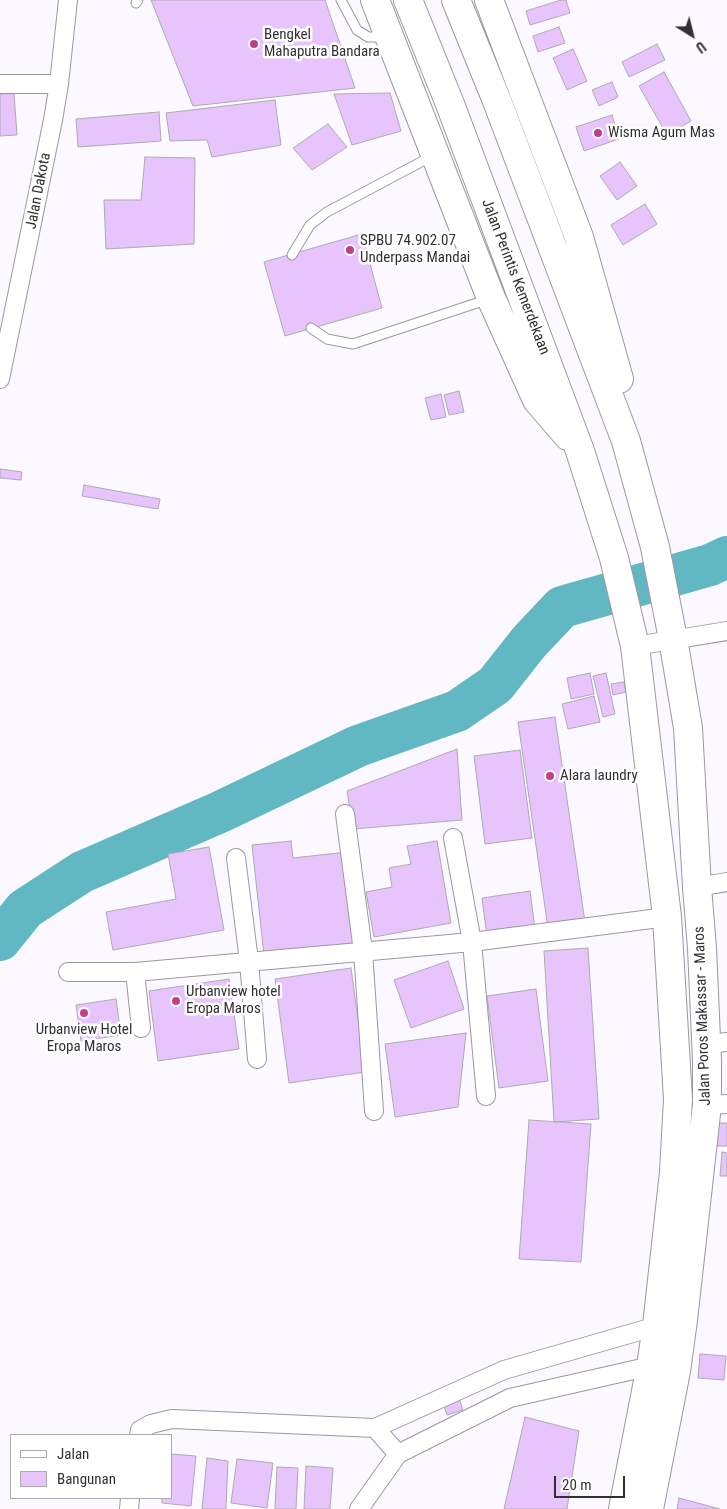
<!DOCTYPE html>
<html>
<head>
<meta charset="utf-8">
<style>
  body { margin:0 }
  #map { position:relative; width:727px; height:1509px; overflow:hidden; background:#fcf8ff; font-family:"Roboto Condensed",sans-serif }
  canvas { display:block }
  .legend { position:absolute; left:10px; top:1434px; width:162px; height:65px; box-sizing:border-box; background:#fff; border:1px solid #adacad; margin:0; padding:6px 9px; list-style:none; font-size:15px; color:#323033 }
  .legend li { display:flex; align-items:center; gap:10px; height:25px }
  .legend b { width:25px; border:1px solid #adacad }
  .north { position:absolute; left:667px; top:10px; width:50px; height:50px; -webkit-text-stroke:4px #fff; paint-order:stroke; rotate:144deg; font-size:14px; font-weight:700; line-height:20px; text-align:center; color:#323033 }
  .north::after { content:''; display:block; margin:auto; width:18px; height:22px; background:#323033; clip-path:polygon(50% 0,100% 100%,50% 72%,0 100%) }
  .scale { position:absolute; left:554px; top:1476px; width:71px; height:22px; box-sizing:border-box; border:2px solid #323033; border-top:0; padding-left:6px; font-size:15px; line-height:18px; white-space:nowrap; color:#323033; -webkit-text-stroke:4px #fff; paint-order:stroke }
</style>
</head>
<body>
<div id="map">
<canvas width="727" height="1509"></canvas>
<ul class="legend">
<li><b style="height:6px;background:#fff"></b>Jalan</li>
<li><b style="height:14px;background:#e7c4fc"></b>Bangunan</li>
</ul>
<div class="north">U</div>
<div class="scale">20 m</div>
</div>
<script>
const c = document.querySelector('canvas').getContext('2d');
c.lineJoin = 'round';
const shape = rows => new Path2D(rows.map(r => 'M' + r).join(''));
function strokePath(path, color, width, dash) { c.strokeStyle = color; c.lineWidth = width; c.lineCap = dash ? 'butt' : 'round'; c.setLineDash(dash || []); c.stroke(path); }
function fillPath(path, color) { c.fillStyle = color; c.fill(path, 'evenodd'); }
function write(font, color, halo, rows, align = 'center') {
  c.font = font + ' "Roboto Condensed",sans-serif'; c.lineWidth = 5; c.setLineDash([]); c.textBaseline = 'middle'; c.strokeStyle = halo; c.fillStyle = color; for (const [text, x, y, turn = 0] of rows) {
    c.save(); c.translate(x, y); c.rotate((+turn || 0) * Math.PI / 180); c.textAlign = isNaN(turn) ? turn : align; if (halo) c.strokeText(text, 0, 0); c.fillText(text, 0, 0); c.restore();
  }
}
strokePath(shape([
  [0,940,25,909,82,872,220,812,358,746,457,711,495,685,529,642,562,607,710,565,727,557]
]), '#62b8c2', 42);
const building = shape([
  [151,0,325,0,355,88,193,106,151,0],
  [561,0,566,0,570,13,530,25,526,11,561,0],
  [559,27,565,43,538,52,533,36,559,27],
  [657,44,665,60,629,77,622,62,657,44],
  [573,49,587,81,567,90,553,58,573,49],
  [664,72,691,121,667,135,639,86,664,72],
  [612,82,618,97,599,106,592,90,612,82],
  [14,93,17,135,0,136,0,94,14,93],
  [390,93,401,131,352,145,334,94,390,93],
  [275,100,281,145,212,157,207,140,170,141,166,113,275,100],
  [159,112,161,141,78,147,76,119,159,112],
  [612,115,619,139,584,151,576,127,612,115],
  [328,124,347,147,312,170,293,148,328,124],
  [145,157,195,158,194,244,106,249,104,200,141,200,145,157],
  [620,162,637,186,617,200,600,176,620,162],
  [645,204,657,224,623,245,611,225,645,204],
  [362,234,382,308,285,336,264,262,362,234],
  [459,391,464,412,449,415,444,395,459,391],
  [441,394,446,417,431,420,425,398,441,394],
  [0,469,22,472,21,480,0,478,0,469],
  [84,485,160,499,158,509,82,496,84,485],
  [590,673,594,694,571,699,567,678,590,673],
  [606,673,615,714,603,717,593,676,606,673],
  [624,682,626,692,613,695,611,684,624,682],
  [594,696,600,722,568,729,562,704,594,696],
  [555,717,585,922,548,928,518,722,555,717],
  [457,749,462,820,353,829,347,791,457,749],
  [520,750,532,838,485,844,474,756,520,750],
  [291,841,293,858,347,852,356,944,264,955,252,845,291,841],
  [437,841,451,923,374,937,366,892,392,887,389,868,411,864,407,846,437,841],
  [209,847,224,930,113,950,106,912,176,899,168,854,209,847],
  [530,891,535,929,487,936,482,898,530,891],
  [588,948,599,1119,554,1122,544,951,588,948],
  [448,961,464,1009,411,1028,394,980,448,961],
  [351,968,365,1072,289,1083,275,979,351,968],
  [229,979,239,1049,158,1061,149,991,229,979],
  [536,989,548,1081,499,1088,487,996,536,989],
  [116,999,121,1035,81,1041,76,1005,116,999],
  [466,1033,458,1107,395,1117,385,1044,466,1033],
  [529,1120,591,1124,581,1262,519,1259,529,1120],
  [714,1123,727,1123,727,1146,714,1146,714,1123],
  [722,1152,727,1153,727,1176,720,1176,722,1152],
  [700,1354,726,1356,724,1380,698,1378,700,1354],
  [458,1395,463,1410,447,1415,442,1400,458,1395],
  [525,1417,579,1431,567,1509,504,1509,525,1417],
  [171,1454,196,1456,191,1506,162,1503,162,1498,171,1498,171,1454],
  [207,1458,228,1461,226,1509,202,1509,207,1458],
  [237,1459,273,1463,267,1508,231,1503,237,1459],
  [306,1466,333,1468,330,1509,304,1509,306,1466],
  [277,1467,298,1468,296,1509,275,1509,277,1467],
  [679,1498,720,1509,677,1509,679,1498]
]);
fillPath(building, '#e7c4fc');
strokePath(building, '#aeaab1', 1);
const lane = shape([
  [341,0,357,30,368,37,386,37],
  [136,3,138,0],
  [292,255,310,225,327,212,434,155],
  [311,328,327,339,353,344,489,299]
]);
const street = shape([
  [0,84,59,84],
  [0,379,53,120,59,84,68,0],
  [635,646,727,631],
  [345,814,363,951,374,1111],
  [453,838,472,942,486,1096],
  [236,858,249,961,257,1059],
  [697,887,727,882],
  [68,972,135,972,472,942,667,917],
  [135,972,141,1028],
  [706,1044,727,1042],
  [707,1105,727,1104],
  [375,1428,398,1454],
  [139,1435,140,1430,151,1424,172,1419,375,1428,504,1370,657,1326],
  [129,1509,130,1498],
  [359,1509,398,1454,510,1398,651,1366]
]);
const highway = shape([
  [375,0,491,298,537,400,568,436],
  [408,0,450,104,580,451,614,558,635,646,667,917,678,1099,674,1172,657,1326,651,1366,623,1509],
  [456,0,497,101,626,441,655,547,673,639,688,728,697,887,702,948,707,1061,707,1105,683,1320,676,1371,649,1509],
  [489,0,579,237,619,379]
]);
strokePath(lane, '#9c989f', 11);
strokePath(street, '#9c989f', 20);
strokePath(highway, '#9c989f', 30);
strokePath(lane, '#fff', 9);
strokePath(street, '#fff', 18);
strokePath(highway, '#fff', 28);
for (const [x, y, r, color] of [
  [254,44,5,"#bf3f8a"],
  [598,133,5,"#bf3f8a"],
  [350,250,5,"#bf3f8a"],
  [550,776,5,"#bf3f8a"],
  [176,1001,5,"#bf3f8a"],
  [84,1013,5,"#bf3f8a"]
]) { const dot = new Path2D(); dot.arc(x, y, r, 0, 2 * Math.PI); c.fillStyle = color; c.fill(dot); strokePath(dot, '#fff', 2); }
write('15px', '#323033', '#fff', [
  ["Bengkel",264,35],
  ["Mahaputra Bandara",264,52],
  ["Wisma Agum Mas",608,133],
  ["SPBU 74.902.07",360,241],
  ["Underpass Mandai",360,258],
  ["Alara laundry",560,776],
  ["Urbanview hotel",186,992],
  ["Eropa Maros",186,1009],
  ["Urbanview Hotel",84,1030,"center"],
  ["Eropa Maros",84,1047,"center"]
], 'left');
write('15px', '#323033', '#fff', [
  ["Jalan Dakota",39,191,-79],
  ["Jalan Perintis Kemerdekaan",515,277,69],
  ["Jalan Poros Makassar - Maros",703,1016,-92]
]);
</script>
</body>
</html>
